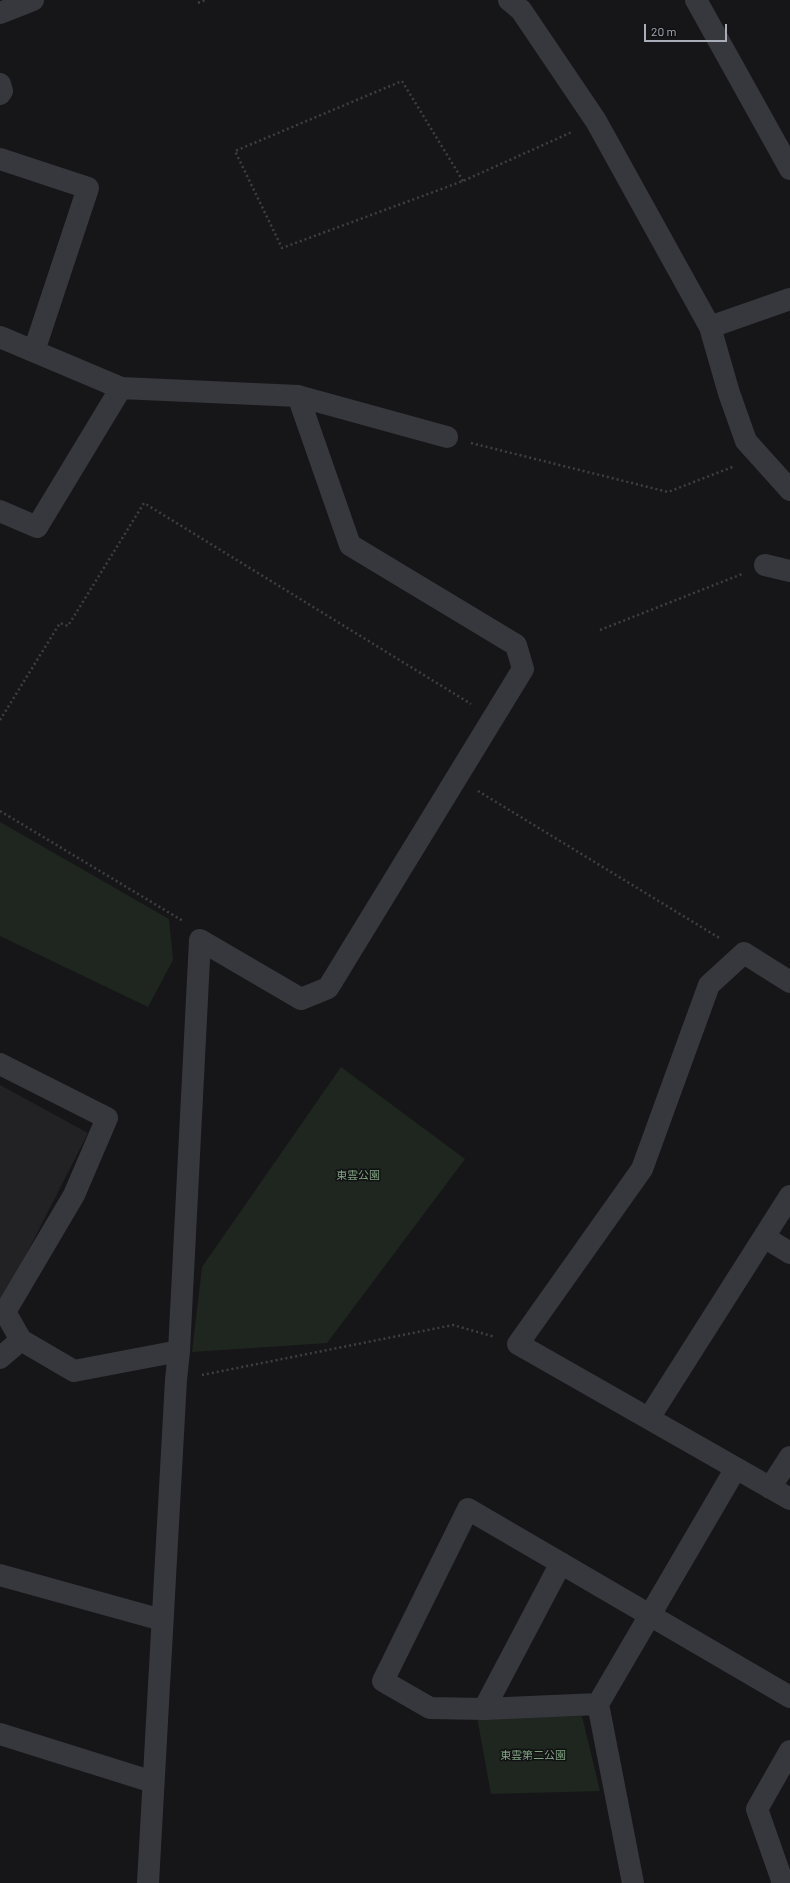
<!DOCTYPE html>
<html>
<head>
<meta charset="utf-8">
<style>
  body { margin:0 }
  #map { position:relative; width:790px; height:1883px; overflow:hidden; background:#161618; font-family:Barlow,sans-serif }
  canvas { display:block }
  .scale { position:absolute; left:644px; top:24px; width:83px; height:18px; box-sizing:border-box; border:2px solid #a8adb8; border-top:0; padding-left:5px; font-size:12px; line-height:14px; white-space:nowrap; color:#a8adb8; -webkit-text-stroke:3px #111113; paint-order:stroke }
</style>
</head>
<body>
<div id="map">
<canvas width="790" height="1883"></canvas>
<div class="scale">20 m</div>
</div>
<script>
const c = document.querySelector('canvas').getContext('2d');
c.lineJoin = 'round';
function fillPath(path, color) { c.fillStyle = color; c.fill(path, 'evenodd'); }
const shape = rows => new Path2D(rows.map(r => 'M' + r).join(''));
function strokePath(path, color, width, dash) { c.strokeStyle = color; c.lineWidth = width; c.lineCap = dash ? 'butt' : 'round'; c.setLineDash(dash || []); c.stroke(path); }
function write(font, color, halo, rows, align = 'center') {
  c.font = font + ' Barlow,"Noto Sans JP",sans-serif'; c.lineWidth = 3; c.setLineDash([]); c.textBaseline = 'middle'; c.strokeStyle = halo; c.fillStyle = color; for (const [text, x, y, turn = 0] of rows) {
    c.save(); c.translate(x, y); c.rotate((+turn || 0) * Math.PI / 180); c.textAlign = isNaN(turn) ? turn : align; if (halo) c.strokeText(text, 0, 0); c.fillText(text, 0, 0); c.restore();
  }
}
fillPath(shape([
  [0,1085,88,1133,0,1306]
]), '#222225');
fillPath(shape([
  [0,822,169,919,173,960,148,1007,0,936],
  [341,1067,465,1159,327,1343,192,1352,202,1267],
  [582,1716,600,1791,491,1794,477,1717]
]), '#1e261f');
strokePath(shape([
  [198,3,205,0],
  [463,181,402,81,235,151,282,248,463,181,572,132],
  [471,443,668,492,735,466],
  [600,630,742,574],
  [0,720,60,623,68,626,144,503,471,704],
  [478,791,721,939],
  [0,811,183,921],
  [202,1375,453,1325,495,1337]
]), '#3d3f44', 2.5, [2, 3]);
strokePath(shape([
  [509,0,521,10,596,121,710,327,729,393,746,441,790,490],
  [696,0,790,169],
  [0,13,33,0],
  [0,84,2,91,0,94],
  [0,159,88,188,34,351],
  [710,327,790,299],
  [0,337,121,388,298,396,350,545,516,645,523,669,328,988,301,999,200,940,179,1351,176,1380,148,1883],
  [298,396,447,437],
  [0,511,37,527,121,388],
  [765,565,790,571],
  [790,982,744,953,709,985,642,1169,518,1344,790,1499],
  [0,1064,107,1118,74,1195,5,1312,21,1340,74,1371,179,1351],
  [764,1237,790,1253],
  [0,1358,21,1340],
  [649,1418,790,1196],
  [770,1488,790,1457],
  [0,1575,162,1620],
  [598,1704,484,1709,430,1708,383,1681,468,1509,790,1697],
  [484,1709,561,1563],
  [0,1734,153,1782],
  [633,1883,598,1704,736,1468],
  [783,1883,757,1809,790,1751]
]), '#37383d', 22);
write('11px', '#7fa381', '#111113', [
  ["東雲公園",358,1175],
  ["東雲第二公園",533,1755]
]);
</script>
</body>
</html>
